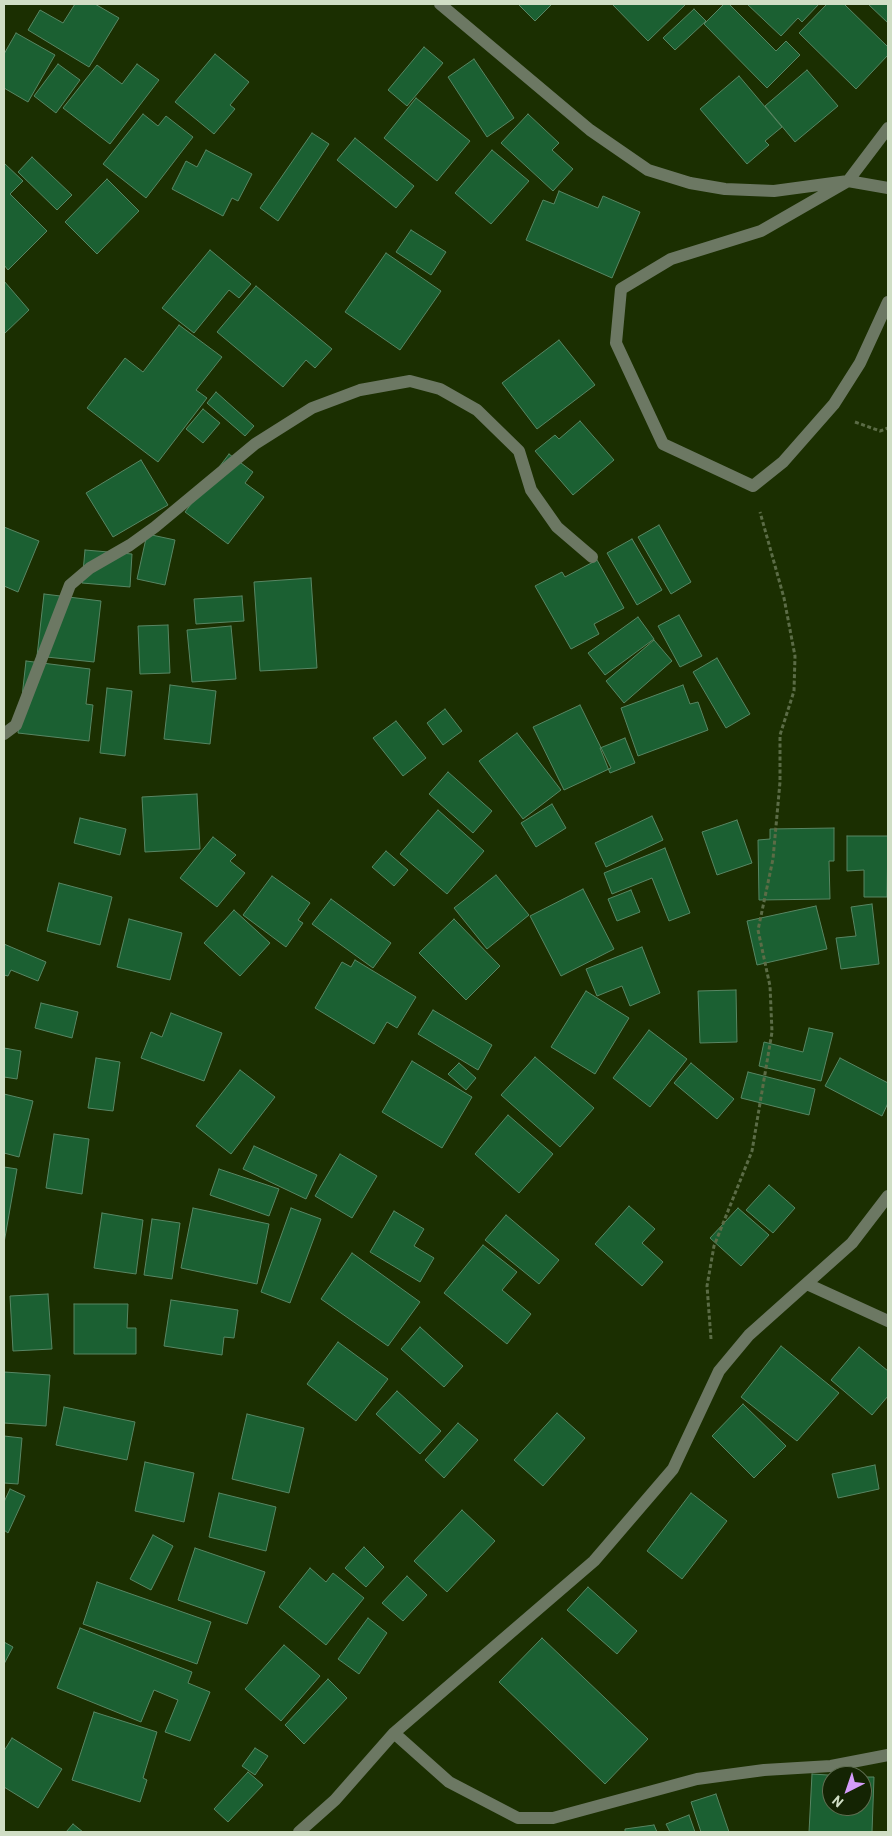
<!DOCTYPE html>
<html>
<head>
<meta charset="utf-8">
<style>
  body { margin:0 }
  #map { position:relative; width:892px; height:1836px; overflow:hidden; background:#1b2f01; font-family:Barlow,sans-serif }
  canvas { display:block }
  .frame { position:absolute; inset:0; border:5px solid #d0dec5; pointer-events:none }
  .north { position:absolute; left:822px; top:1766px; width:50px; height:50px; box-sizing:border-box; background:#142403; border:1px solid #5f6e51; border-radius:50%; rotate:221deg; font-size:14px; font-weight:700; line-height:20px; text-align:center; color:#d0dec5 }
  .north::after { content:''; display:block; margin:auto; width:18px; height:22px; background:#d59cfb; clip-path:polygon(50% 0,100% 100%,50% 72%,0 100%) }
</style>
</head>
<body>
<div id="map">
<canvas width="892" height="1836"></canvas>
<div class="frame"></div>
<div class="north">N</div>
</div>
<script>
const c = document.querySelector('canvas').getContext('2d');
c.lineJoin = 'round';
function fillPath(path, color) { c.fillStyle = color; c.fill(path, 'evenodd'); }
const shape = rows => new Path2D(rows.map(r => 'M' + r).join(''));
function strokePath(path, color, width, dash) { c.strokeStyle = color; c.lineWidth = width; c.lineCap = dash ? 'butt' : 'round'; c.setLineDash(dash || []); c.stroke(path); }
const building = shape([
  [75,4,95,4,119,18,89,67,28,30,40,10,63,23,75,4],
  [518,4,552,4,535,21,518,4],
  [612,4,686,4,648,41,612,4],
  [724,4,729,4,776,51,786,41,800,55,767,88,704,24,724,4],
  [747,4,819,4,802,22,798,18,781,36,747,4],
  [827,4,844,4,888,47,888,55,856,89,799,33,827,4],
  [868,4,888,4,888,23,868,4],
  [694,9,706,21,675,50,663,38,694,9],
  [16,33,55,55,28,102,4,88,4,54,16,33],
  [424,47,443,63,407,106,388,90,424,47],
  [215,54,249,82,230,105,235,109,214,134,175,102,215,54],
  [474,59,514,118,487,137,448,77,474,59],
  [58,64,80,80,56,113,34,96,58,64],
  [137,64,159,80,110,144,63,108,97,65,122,84,137,64],
  [807,70,838,106,795,142,765,106,807,70],
  [739,76,782,127,765,141,769,145,747,164,700,109,739,76],
  [416,98,470,141,437,181,384,138,416,98],
  [143,114,158,126,166,116,193,137,146,198,103,164,143,114],
  [528,114,559,143,552,150,573,169,553,191,501,143,528,114],
  [312,133,329,144,278,221,260,208,312,133],
  [355,138,414,186,396,208,337,160,355,138],
  [206,150,252,174,238,201,232,198,223,216,172,189,186,161,197,167,206,150],
  [492,150,529,181,491,224,455,193,492,150],
  [32,157,72,195,57,210,18,172,32,157],
  [4,163,23,181,10,194,47,231,8,270,4,265,4,163],
  [107,179,139,211,97,254,65,222,107,179],
  [559,191,598,208,603,196,640,212,612,278,526,240,543,200,554,204,559,191],
  [411,230,446,252,431,275,396,252,411,230],
  [210,250,251,284,239,298,229,290,194,333,162,308,210,250],
  [386,253,441,291,400,350,345,312,386,253],
  [4,281,29,310,4,334,4,281],
  [256,286,332,349,315,368,306,360,283,387,217,332,256,286],
  [179,325,222,357,196,390,207,398,158,462,87,408,125,358,143,372,179,325],
  [559,340,595,385,537,429,502,383,559,340],
  [216,392,254,426,245,436,207,403,216,392],
  [203,409,220,423,203,443,186,429,203,409],
  [580,421,614,460,573,495,535,451,555,435,559,439,580,421],
  [229,454,253,472,245,483,264,497,228,544,185,512,229,454],
  [141,460,168,505,113,537,86,493,141,460],
  [659,525,691,582,671,594,638,537,659,525],
  [4,527,39,541,18,592,4,586,4,527],
  [147,534,175,540,165,585,137,579,147,534],
  [632,539,662,590,637,605,607,553,632,539],
  [85,550,132,554,130,587,82,583,85,550],
  [597,560,624,608,594,624,599,634,571,649,535,586,562,572,565,577,597,560],
  [311,578,317,668,260,671,254,582,311,578],
  [44,594,101,601,94,662,37,656,44,594],
  [242,596,244,621,196,624,194,599,242,596],
  [679,615,702,656,680,667,658,626,679,615],
  [638,617,654,639,605,675,588,653,638,617],
  [168,625,170,673,140,674,138,626,168,625],
  [231,626,236,679,192,682,187,630,231,626],
  [654,640,672,661,624,703,606,681,654,640],
  [717,658,750,714,726,728,693,672,717,658],
  [26,661,90,669,86,704,93,705,89,741,18,733,26,661],
  [170,685,216,691,210,744,164,739,170,685],
  [683,685,690,704,698,702,708,730,638,756,621,708,683,685],
  [107,688,132,691,125,756,100,753,107,688],
  [580,705,611,768,564,790,533,727,580,705],
  [445,709,462,731,443,745,427,723,445,709],
  [396,721,426,758,403,776,373,738,396,721],
  [517,733,561,790,523,819,479,761,517,733],
  [625,738,635,763,610,773,600,748,625,738],
  [448,772,492,811,473,833,429,794,448,772],
  [197,794,200,849,145,852,142,797,197,794],
  [552,804,566,828,536,847,521,823,552,804],
  [438,810,484,851,447,894,400,854,438,810],
  [652,816,663,840,606,867,595,843,652,816],
  [80,818,126,829,120,855,74,843,80,818],
  [737,820,752,863,717,875,702,832,737,820],
  [834,828,834,861,829,861,830,899,759,900,758,840,770,839,770,829,834,828],
  [847,836,888,836,887,897,864,897,864,870,847,871,847,836],
  [213,837,236,855,230,861,245,873,217,907,180,878,213,837],
  [665,848,690,913,669,921,652,878,612,894,604,873,665,848],
  [386,851,408,870,394,886,372,867,386,851],
  [496,875,529,915,487,949,454,908,496,875],
  [272,876,310,903,298,920,303,923,286,947,243,915,272,876],
  [59,883,112,897,100,945,47,931,59,883],
  [583,889,614,949,561,976,530,916,583,889],
  [631,890,640,912,617,921,608,899,631,890],
  [331,899,391,943,373,968,312,924,331,899],
  [872,904,879,964,841,969,836,938,856,936,851,907,872,904],
  [816,906,827,949,757,965,747,921,816,906],
  [234,910,270,943,240,976,204,943,234,910],
  [129,919,182,933,170,980,117,967,129,919],
  [454,919,500,966,466,1000,419,953,454,919],
  [4,944,46,962,38,981,11,970,8,976,4,975,4,944],
  [642,947,660,993,630,1006,622,986,597,996,586,969,642,947],
  [355,960,416,997,397,1028,387,1022,374,1044,315,1008,342,962,351,967,355,960],
  [736,990,737,1042,700,1043,698,991,736,990],
  [586,991,629,1018,595,1074,551,1047,586,991],
  [41,1003,78,1012,72,1038,35,1028,41,1003],
  [433,1010,492,1045,478,1070,418,1034,433,1010],
  [171,1013,222,1033,204,1081,141,1058,151,1032,162,1037,171,1013],
  [809,1028,833,1033,821,1081,759,1066,764,1042,803,1052,809,1028],
  [649,1030,687,1059,650,1107,613,1078,649,1030],
  [4,1048,21,1051,17,1079,4,1077,4,1048],
  [535,1057,594,1108,560,1147,501,1095,535,1057],
  [96,1058,120,1062,113,1111,88,1108,96,1058],
  [840,1058,888,1083,888,1103,882,1116,825,1086,840,1058],
  [412,1061,472,1097,442,1148,382,1112,412,1061],
  [459,1063,476,1078,466,1090,448,1074,459,1063],
  [691,1063,734,1099,717,1119,674,1083,691,1063],
  [240,1070,275,1097,231,1154,196,1126,240,1070],
  [748,1072,815,1089,809,1115,741,1098,748,1072],
  [4,1094,33,1101,19,1157,4,1153,4,1094],
  [508,1115,553,1154,519,1193,475,1154,508,1115],
  [54,1134,89,1139,82,1194,46,1188,54,1134],
  [254,1146,317,1175,306,1199,243,1169,254,1146],
  [340,1154,377,1176,352,1218,315,1196,340,1154],
  [4,1167,17,1169,4,1243,4,1167],
  [219,1169,279,1189,269,1216,210,1195,219,1169],
  [769,1185,795,1208,773,1233,746,1210,769,1185],
  [629,1206,655,1229,642,1243,663,1262,642,1286,595,1244,629,1206],
  [193,1208,269,1224,257,1284,181,1268,193,1208],
  [291,1208,321,1219,290,1303,261,1292,291,1208],
  [738,1208,769,1235,741,1266,710,1238,738,1208],
  [394,1211,424,1229,414,1246,434,1258,420,1282,370,1252,394,1211],
  [102,1213,143,1220,136,1274,94,1268,102,1213],
  [506,1215,559,1260,539,1284,485,1240,506,1215],
  [152,1219,180,1223,172,1279,144,1275,152,1219],
  [483,1245,517,1272,502,1290,531,1314,507,1344,444,1293,483,1245],
  [352,1253,420,1302,388,1346,321,1299,352,1253],
  [48,1294,52,1349,13,1351,10,1296,48,1294],
  [171,1300,238,1310,234,1338,224,1337,222,1355,164,1346,171,1300],
  [74,1304,128,1304,127,1328,136,1328,136,1354,74,1354,74,1304],
  [420,1327,463,1366,444,1387,401,1349,420,1327],
  [338,1342,388,1379,356,1421,307,1384,338,1342],
  [781,1346,839,1393,797,1441,741,1397,781,1346],
  [859,1347,888,1371,888,1396,872,1415,831,1380,859,1347],
  [4,1372,50,1375,46,1426,4,1423,4,1372],
  [397,1391,441,1431,420,1454,376,1414,397,1391],
  [743,1404,786,1446,754,1478,712,1436,743,1404],
  [64,1407,135,1422,127,1460,56,1445,64,1407],
  [557,1413,585,1438,543,1486,514,1460,557,1413],
  [247,1414,304,1428,289,1493,232,1479,247,1414],
  [458,1423,478,1440,444,1478,425,1460,458,1423],
  [4,1436,22,1438,18,1484,4,1483,4,1436],
  [145,1462,194,1473,184,1522,135,1511,145,1462],
  [875,1465,879,1489,838,1498,832,1474,875,1465],
  [10,1489,25,1496,8,1533,4,1530,4,1502,10,1489],
  [219,1493,276,1507,266,1551,209,1537,219,1493],
  [691,1493,727,1521,682,1579,647,1551,691,1493],
  [462,1510,495,1541,447,1592,414,1561,462,1510],
  [153,1535,173,1546,151,1590,130,1579,153,1535],
  [364,1547,384,1567,366,1587,345,1568,364,1547],
  [195,1548,265,1572,247,1624,178,1600,195,1548],
  [310,1568,326,1582,333,1573,364,1598,326,1645,279,1607,310,1568],
  [407,1576,427,1595,403,1621,382,1603,407,1576],
  [97,1582,211,1622,197,1664,83,1624,97,1582],
  [588,1587,637,1631,617,1654,567,1610,588,1587],
  [368,1618,387,1633,359,1674,338,1659,368,1618],
  [80,1628,192,1672,188,1683,210,1692,190,1741,165,1732,178,1700,154,1690,141,1722,57,1688,80,1628],
  [542,1638,648,1739,605,1784,499,1682,542,1638],
  [4,1642,13,1647,4,1664,4,1642],
  [284,1645,320,1676,281,1721,245,1689,284,1645],
  [328,1679,347,1698,304,1744,285,1725,328,1679],
  [94,1712,157,1732,143,1778,147,1780,140,1802,72,1780,94,1712],
  [12,1738,62,1769,38,1808,4,1787,4,1751,12,1738],
  [255,1748,268,1756,255,1775,242,1766,255,1748],
  [248,1772,263,1785,228,1822,214,1809,248,1772],
  [812,1774,844,1776,832,1776,832,1806,862,1806,862,1777,874,1777,872,1832,809,1832,812,1774],
  [716,1794,729,1832,701,1832,691,1802,716,1794],
  [689,1815,695,1832,670,1832,666,1824,689,1815],
  [73,1824,83,1832,66,1832,73,1824],
  [654,1825,657,1832,625,1832,625,1829,654,1825]
]);
fillPath(building, '#1b6032');
strokePath(building, '#588663', 1);
strokePath(shape([
  [855,422,880,431,888,428],
  [711,1339,707,1286,714,1246,752,1151,772,1032,770,986,758,930,773,859,780,782,780,735,794,691,795,656,784,598,760,512]
]), '#5b6c46', 3, [4, 2.5]);
strokePath(shape([
  [440,4,590,130,648,170,690,183,725,189,774,191,848,181,888,188],
  [888,128,848,181,761,231,671,259,621,289,616,343,663,444,753,486,783,462,834,404,860,363,888,302],
  [4,734,16,725,70,585,90,568,130,545,155,527,255,444,312,408,360,390,410,381,440,389,477,410,519,451,531,490,557,527,592,557],
  [807,1284,888,1321],
  [394,1733,449,1782,518,1818,553,1818,697,1779,764,1770,831,1766,888,1755],
  [299,1832,335,1800,394,1733,594,1561,673,1469,719,1371,749,1335,852,1243,888,1196]
]), '#6c7863', 12);
</script>
</body>
</html>
